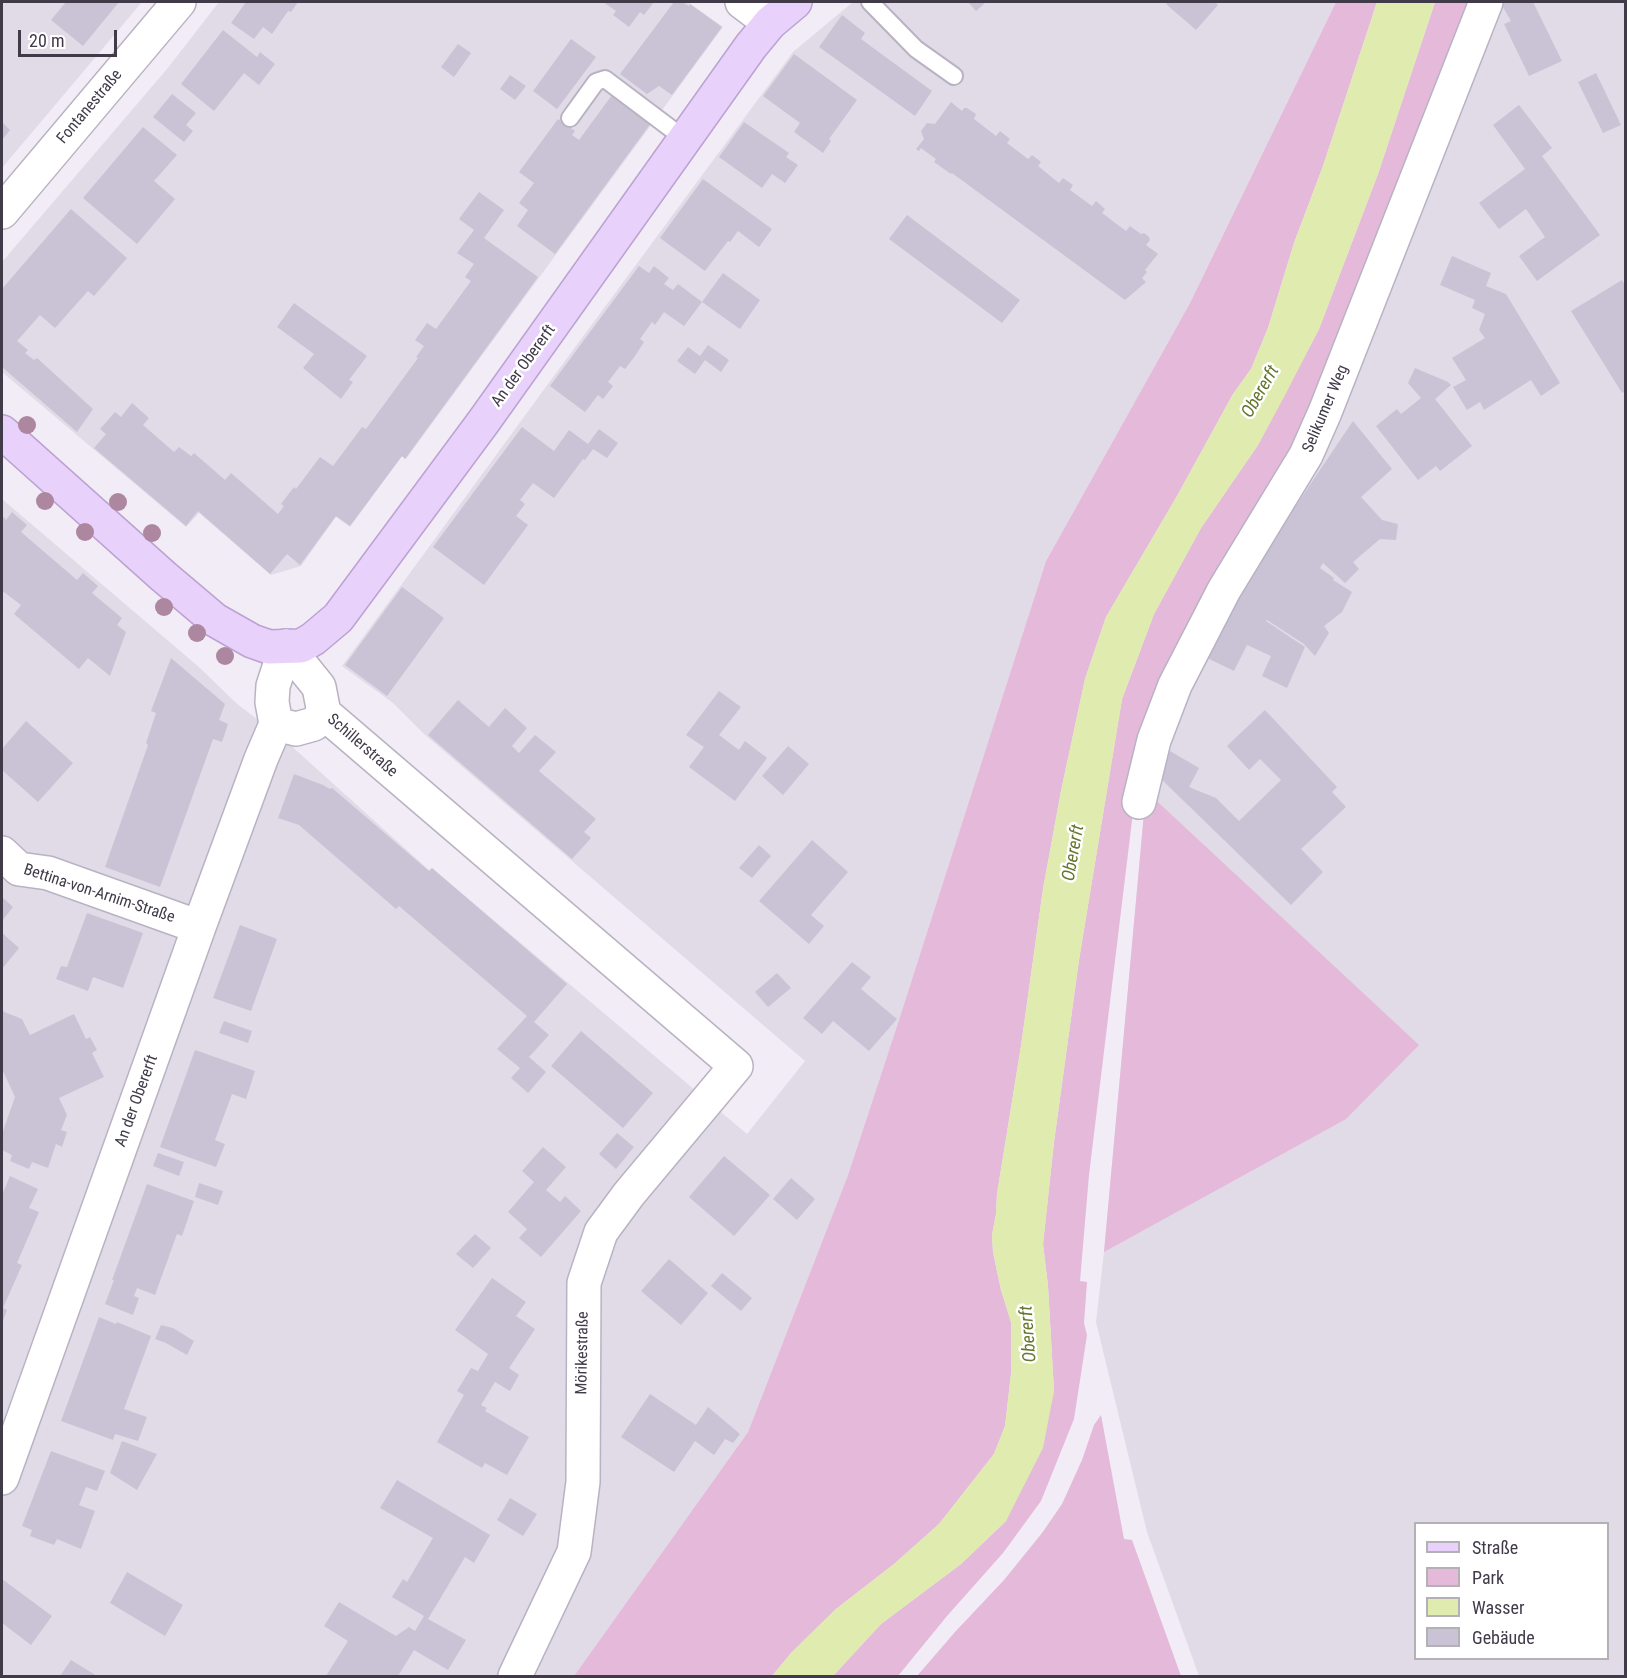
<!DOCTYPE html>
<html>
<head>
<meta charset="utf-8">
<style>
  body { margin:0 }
  #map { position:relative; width:1627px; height:1678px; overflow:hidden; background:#f1ecf5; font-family:"Roboto Condensed",sans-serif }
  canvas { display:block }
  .frame { position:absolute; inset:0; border:3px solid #403a49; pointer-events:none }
  .legend { position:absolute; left:1414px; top:1522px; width:195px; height:138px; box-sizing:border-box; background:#fff; border:2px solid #b3b0b6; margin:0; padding:8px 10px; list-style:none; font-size:18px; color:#403a49 }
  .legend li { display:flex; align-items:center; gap:12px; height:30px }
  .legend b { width:30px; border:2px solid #b3b0b6 }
  .scale { position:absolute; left:18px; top:30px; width:99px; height:27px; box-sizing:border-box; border:3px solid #403a49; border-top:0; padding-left:8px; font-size:18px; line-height:21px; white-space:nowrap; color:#403a49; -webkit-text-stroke:4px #fff; paint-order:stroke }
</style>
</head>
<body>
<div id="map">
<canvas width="1627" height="1678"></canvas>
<div class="frame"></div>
<ul class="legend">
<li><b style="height:8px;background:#e8d1fa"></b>Straße</li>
<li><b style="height:16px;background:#e5b9da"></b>Park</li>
<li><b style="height:16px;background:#dfebaf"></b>Wasser</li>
<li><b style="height:16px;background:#cac3d6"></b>Gebäude</li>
</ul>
<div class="scale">20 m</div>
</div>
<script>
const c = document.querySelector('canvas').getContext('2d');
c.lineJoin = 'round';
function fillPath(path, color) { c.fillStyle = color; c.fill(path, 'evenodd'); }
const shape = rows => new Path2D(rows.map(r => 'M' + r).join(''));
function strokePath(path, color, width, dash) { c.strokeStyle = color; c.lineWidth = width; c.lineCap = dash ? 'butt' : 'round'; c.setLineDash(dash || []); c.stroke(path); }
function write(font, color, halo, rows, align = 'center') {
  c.font = font + ' "Roboto Condensed",sans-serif'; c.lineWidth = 5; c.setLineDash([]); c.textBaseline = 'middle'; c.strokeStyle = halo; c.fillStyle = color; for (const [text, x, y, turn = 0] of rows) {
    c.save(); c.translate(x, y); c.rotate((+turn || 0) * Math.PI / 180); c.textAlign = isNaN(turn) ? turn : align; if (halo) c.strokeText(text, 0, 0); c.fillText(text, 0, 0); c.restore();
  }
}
fillPath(shape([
  [2,2,142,2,2,168],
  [219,2,688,2,723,27,406,459,402,456,350,527,336,517,301,566,271,575,199,513,186,527,2,372,2,262,167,69],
  [853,2,1336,2,1190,303,1046,561,898,1023,848,1175,748,1432,574,1676,2,1676,2,499,200,668,236,703,288,743,429,870,432,868,747,1134,805,1061,424,734,393,703,342,666,548,384,793,52],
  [1495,2,1625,2,1625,1676,1199,1676,1147,1532,1096,1322,1104,1252,1146,791,1233,592,1326,451],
  [1416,1524,1608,1524,1608,1658,1416,1658]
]), '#e1dbe8');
fillPath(shape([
  [1336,2,1377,2,1323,166,1294,243,1268,328,1251,369,1233,394,1177,496,1106,617,1085,679,1061,791,1043,889,1021,1046,997,1194,996,1214,992,1235,993,1252,1001,1290,1011,1322,1011,1374,1005,1426,994,1454,939,1524,894,1564,836,1609,791,1653,772,1676,574,1676,748,1432,848,1175,898,1023,1046,561,1190,303],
  [1435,2,1474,2,1354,310,1134,804,1089,1175,1080,1281,1087,1282,1084,1323,1087,1335,1074,1419,1041,1501,1003,1553,947,1616,898,1676,833,1676,881,1624,961,1564,1006,1521,1054,1391,1048,1286,1043,1244,1054,1142,1079,960,1122,699,1154,614,1201,528,1258,445,1319,329,1378,174],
  [1146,791,1419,1045,1346,1119,1104,1252],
  [1101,1415,1124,1539,1132,1540,1181,1676,917,1676,955,1632,1004,1580,1042,1533,1062,1504,1082,1460,1094,1425]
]), '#e5b9da');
fillPath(shape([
  [1377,2,1435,2,1378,174,1319,329,1284,397,1258,445,1201,528,1154,614,1122,699,1079,960,1054,1142,1043,1244,1048,1286,1054,1391,1043,1448,1006,1521,961,1564,881,1624,833,1676,772,1676,791,1653,836,1609,894,1564,939,1524,994,1454,1005,1426,1011,1374,1011,1322,1001,1290,993,1251,992,1235,996,1214,997,1194,1021,1046,1043,889,1061,791,1085,679,1106,617,1177,496,1233,394,1251,369,1268,328,1294,243,1323,166]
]), '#dfebaf');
fillPath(shape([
  [66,2,119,2,83,46,51,20],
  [246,2,298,2,291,12,288,11,272,34,263,27,254,39,231,23],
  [603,2,654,2,644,15,640,12,629,27,613,15,616,11],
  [674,2,682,2,689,6,690,4,722,27,672,95,659,86,647,94,620,74],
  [968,2,986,2,976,11],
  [1168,2,1215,2,1218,5,1196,30,1166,4],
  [1500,2,1533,2,1562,61,1529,76,1504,24,1511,21],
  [842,15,865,33,861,39,932,91,915,116,819,47],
  [223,30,257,57,260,52,275,64,259,85,244,73,214,111,181,84],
  [571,39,596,57,557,109,533,91],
  [458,44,471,53,454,77,441,67],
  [794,54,857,100,829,139,831,141,823,153,794,132,800,123,763,96],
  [1596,73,1621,125,1603,133,1578,82],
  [510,75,526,86,515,100,500,89],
  [172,94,196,113,186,125,193,131,184,142,153,117],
  [612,95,651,123,555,254,517,226,528,210,519,203,534,183,519,172,558,119,575,131,572,135,579,140],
  [951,102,962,111,964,108,967,108,976,114,974,119,996,136,1000,131,1010,139,1007,143,1028,159,1032,155,1041,162,1038,166,1059,183,1063,178,1073,185,1070,190,1092,206,1096,201,1105,209,1102,213,1126,231,1130,226,1141,234,1144,233,1149,237,1150,240,1146,245,1158,254,1145,270,1147,272,1142,278,1146,282,1125,300,952,173,951,174,934,162,936,159,921,148,919,151,916,149,924,139,921,131,927,123,935,124],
  [1519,105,1552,148,1542,156,1600,235,1537,281,1519,256,1545,237,1526,209,1499,229,1479,203,1525,169,1493,125],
  [2,122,10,130,2,140],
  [744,122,789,153,786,157,798,165,785,183,772,174,762,188,719,157],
  [143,127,177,155,154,181,175,199,137,244,83,198],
  [703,179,772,229,759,247,738,231,730,242,728,241,705,271,660,238],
  [479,192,504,210,484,238,538,277,405,459,402,456,350,526,336,516,300,565,287,554,270,574,198,511,186,526,94,448,106,434,100,429,115,412,121,417,132,403,149,418,143,425,174,452,179,447,191,456,194,453,225,480,231,473,278,514,284,506,281,504,294,487,296,489,320,457,333,466,362,427,366,429,418,358,416,357,424,346,415,340,427,323,436,329,471,281,465,277,474,264,457,253,474,230,459,219],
  [71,209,127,258,94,296,88,291,55,328,40,315,17,341,28,350,25,353,34,360,37,358,93,409,77,432,2,367,2,289],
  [907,215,1020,300,1002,323,889,239],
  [1452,256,1491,273,1486,286,1506,294,1560,383,1541,396,1531,380,1484,410,1480,402,1467,410,1453,387,1466,380,1452,358,1485,338,1479,330,1485,314,1472,308,1475,300,1440,285],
  [639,266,649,273,654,266,669,278,664,284,673,290,678,284,702,302,684,326,664,312,655,325,652,322,640,339,644,342,635,356,625,369,620,366,608,382,613,386,603,399,598,395,585,412,550,386],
  [723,273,760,300,740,329,702,302],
  [1622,280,1626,286,1626,391,1622,393,1571,311],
  [294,303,367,356,349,380,353,382,341,399,303,368,314,354,277,327],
  [708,345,729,360,721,372,705,360,695,374,677,361,688,347,700,356],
  [1415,368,1448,382,1451,385,1435,399,1472,446,1440,471,1436,466,1418,480,1376,426,1397,409,1401,414,1421,398,1408,383],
  [1353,421,1392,469,1361,497,1382,520,1398,524,1396,540,1380,539,1353,562,1359,569,1345,583,1323,563,1320,568,1334,578,1333,580,1352,592,1342,612,1324,626,1329,633,1315,656,1304,644,1267,620,1266,621,1305,647,1287,688,1262,676,1271,656,1247,645,1234,671,1207,658,1235,601,1293,510],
  [522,427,554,451,569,430,588,444,599,429,618,443,607,458,593,449,585,460,583,459,554,498,533,483,520,500,525,504,516,516,528,525,484,585,433,547],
  [12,512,27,525,21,532,77,580,83,573,98,586,92,593,122,618,117,625,126,632,110,676,88,658,79,669,14,614,21,605,4,592,2,594,2,515,6,520],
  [402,587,444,618,387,696,345,665],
  [171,658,225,704,219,720,228,724,222,742,213,739,160,887,105,867,148,745,146,743,156,713,151,711],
  [719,691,741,707,719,735,739,750,745,741,767,758,735,801,689,767,704,747,686,735],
  [458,700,489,727,505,708,527,728,512,746,519,753,535,735,556,752,539,771,596,819,584,832,591,838,572,859,428,735],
  [1265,710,1337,787,1332,792,1346,807,1301,849,1323,872,1291,905,1157,775,1170,751,1199,768,1189,787,1216,798,1239,821,1281,780,1260,759,1249,770,1227,746],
  [26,721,73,763,38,802,2,770,2,749],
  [788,746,809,764,783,795,762,776],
  [294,774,323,785,330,789,332,788,429,871,432,868,567,984,534,1022,549,1035,529,1057,546,1072,528,1093,511,1078,520,1068,497,1049,527,1016,399,906,396,909,299,825,278,818],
  [812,840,848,872,811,915,824,926,809,944,759,901],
  [759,845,771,856,752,878,739,868],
  [2,897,13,907,2,921],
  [87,913,143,933,123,988,93,977,88,991,56,979,61,966,67,967],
  [240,925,277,939,251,1011,213,998],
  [2,933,19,948,2,969],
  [852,962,871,977,861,989,897,1019,869,1051,833,1021,822,1034,803,1018],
  [777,973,791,988,768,1007,755,992],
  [2,1011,22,1019,30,1035,74,1014,86,1039,90,1037,97,1050,92,1053,104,1077,59,1098,67,1115,61,1130,67,1132,62,1147,56,1144,48,1168,32,1162,29,1169,10,1161,12,1155,2,1150,2,1134,15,1097,2,1069],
  [224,1021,252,1031,248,1043,219,1033],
  [581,1031,653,1093,623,1128,551,1066],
  [195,1050,255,1071,246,1099,232,1094,215,1140,225,1144,216,1167,160,1147],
  [617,1133,634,1147,616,1169,599,1154],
  [543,1147,566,1167,546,1190,560,1202,565,1196,581,1211,541,1257,519,1238,527,1229,508,1212,534,1182,522,1171],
  [158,1153,184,1162,179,1176,153,1166],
  [724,1156,770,1195,734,1236,689,1197],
  [10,1176,38,1189,29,1208,39,1212,17,1263,22,1265,3,1308,7,1310,2,1324,2,1195],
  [791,1178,815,1199,797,1220,773,1199],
  [199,1183,223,1191,218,1205,195,1197],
  [147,1184,194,1201,182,1236,177,1234,155,1295,137,1288,134,1296,139,1298,133,1315,105,1304,114,1280,112,1280],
  [475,1234,491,1248,473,1268,456,1254],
  [669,1259,708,1293,681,1325,641,1291],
  [722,1273,752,1298,741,1311,711,1286],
  [492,1278,526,1302,516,1316,535,1329,509,1368,519,1375,510,1391,495,1382,481,1405,487,1408,485,1411,529,1437,507,1475,485,1463,482,1468,437,1442,464,1395,457,1391,471,1368,478,1371,488,1354,455,1330],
  [99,1317,116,1324,117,1322,151,1336,124,1409,147,1417,138,1441,115,1434,113,1440,61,1421],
  [161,1325,173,1328,194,1341,187,1355,166,1343,155,1339],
  [650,1394,696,1425,708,1407,740,1434,733,1443,725,1439,714,1455,695,1441,674,1472,621,1437],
  [122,1441,157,1454,137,1490,110,1473],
  [51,1451,105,1471,97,1491,86,1487,79,1505,95,1511,81,1549,57,1539,54,1545,30,1536,32,1530,22,1526],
  [397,1480,490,1535,474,1563,465,1557,428,1619,466,1640,448,1670,414,1650,398,1676,326,1676,348,1641,324,1626,339,1602,396,1636,409,1627,415,1631,424,1616,392,1597,403,1579,407,1582,433,1538,380,1508],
  [510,1498,537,1514,523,1536,497,1520],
  [127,1572,183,1605,165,1636,110,1603],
  [2,1579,52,1616,31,1645,2,1623],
  [71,1660,97,1676,60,1676]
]), '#cac3d6');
const lane = shape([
  [870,2,916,49,954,76],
  [570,118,596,82,605,79,686,140]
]);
const street = shape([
  [742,2,770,23],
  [2,212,179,2],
  [286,646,319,687,324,713,736,1066,629,1194,601,1232,584,1283,583,1482,574,1552,515,1676],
  [276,724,296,729,314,724,324,713],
  [1139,802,1154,740,1175,685,1224,590,1306,455,1325,412,1486,2],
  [2,853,19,869,48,873,199,927],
  [2,1478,199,927,261,759,276,724,272,702,273,686,286,646]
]);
const secondary = shape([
  [2,432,163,576,215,620,252,641,269,647,301,646,313,639,338,618,484,421,751,46,770,23,795,2]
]);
strokePath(lane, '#b9b2c3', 20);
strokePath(street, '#b9b2c3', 36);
strokePath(secondary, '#bca2d3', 36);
strokePath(lane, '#fff', 16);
strokePath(street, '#fff', 33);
strokePath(secondary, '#e8d1fa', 33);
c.fillStyle = '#ad86a0';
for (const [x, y] of [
  [27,425],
  [45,501],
  [118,502],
  [85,532],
  [152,533],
  [164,607],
  [197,633],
  [225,656]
]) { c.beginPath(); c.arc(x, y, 9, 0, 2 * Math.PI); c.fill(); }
write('16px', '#403a49', '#fff', [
  ["Fontanestraße",90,107,-50],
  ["An der Obererft",524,366,-54],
  ["Selikumer Weg",1326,409,-67],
  ["Schillerstraße",362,746,41],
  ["Bettina-von-Arnim-Straße",99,894,18],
  ["An der Obererft",137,1101,-70],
  ["Mörikestraße",583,1353,-89]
]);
write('italic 18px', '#66762d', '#fff', [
  ["Obererft",1261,392,-60],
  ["Obererft",1074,853,-80],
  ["Obererft",1029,1334,-94]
]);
</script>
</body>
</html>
